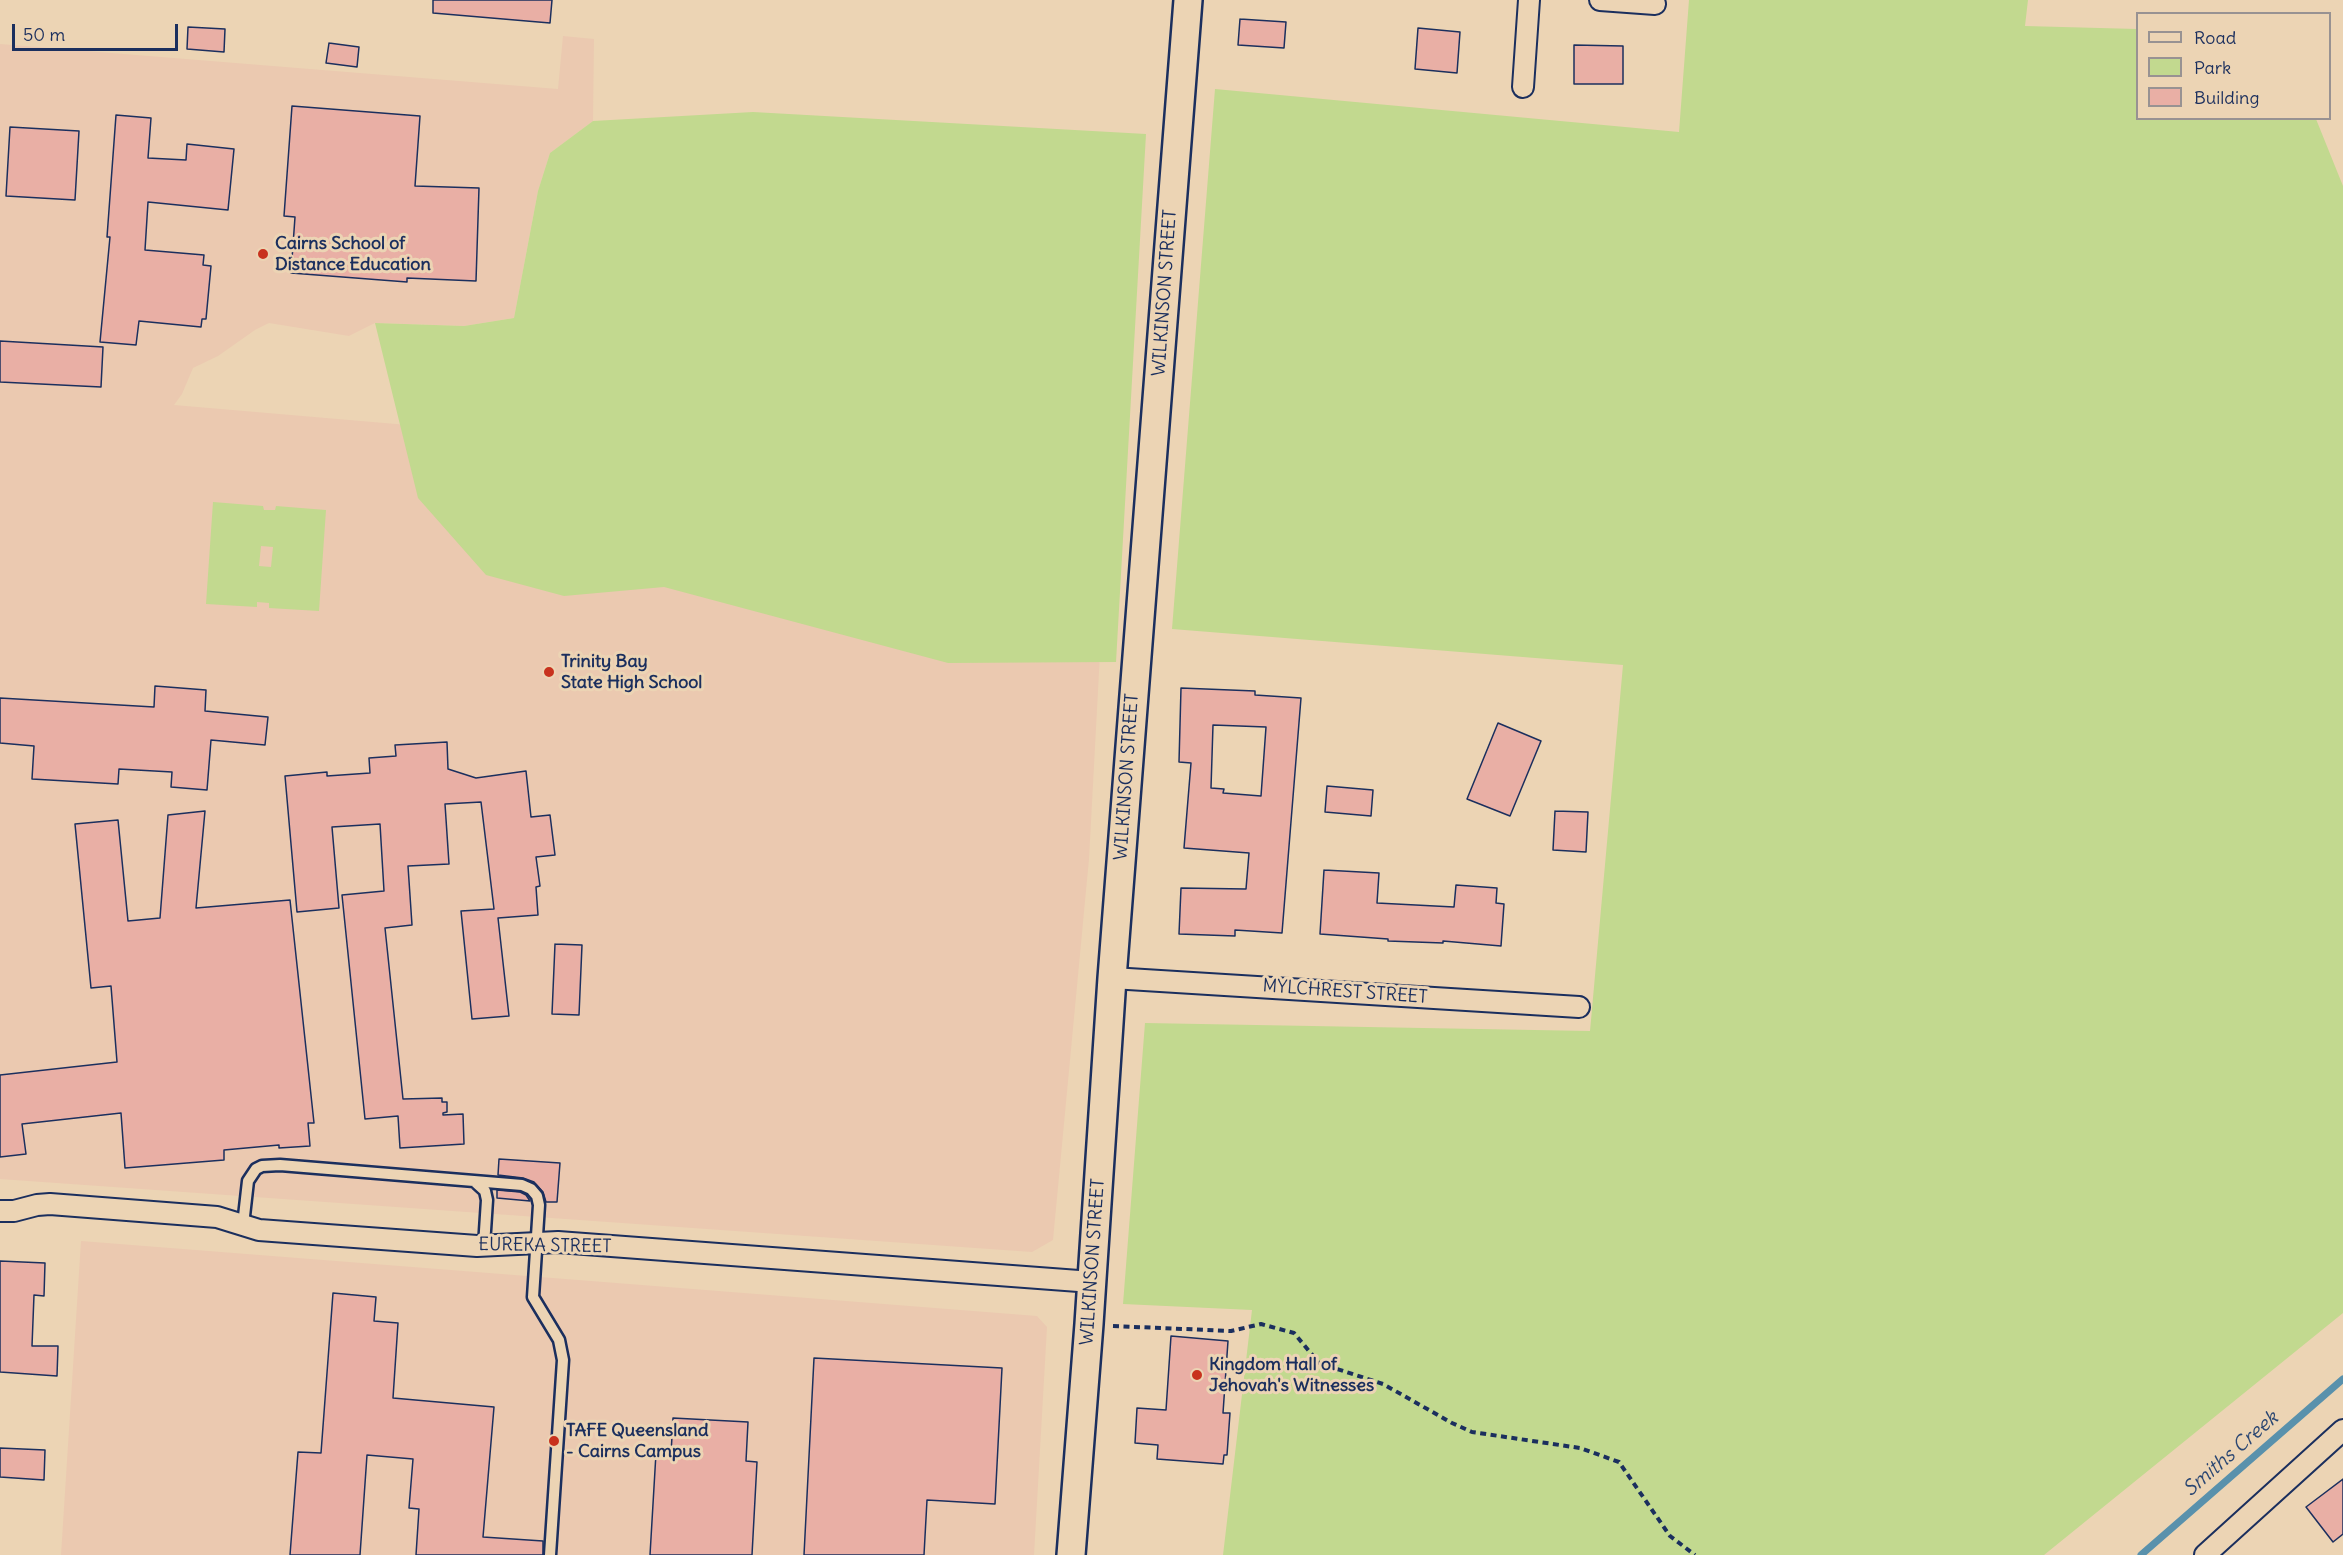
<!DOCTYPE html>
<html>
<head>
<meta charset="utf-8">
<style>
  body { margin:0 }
  #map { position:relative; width:2343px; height:1555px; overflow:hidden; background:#ecd4b4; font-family:Delius,sans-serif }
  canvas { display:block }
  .legend { position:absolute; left:2136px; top:12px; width:195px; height:108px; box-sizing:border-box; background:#ecd4b4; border:2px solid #989292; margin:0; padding:8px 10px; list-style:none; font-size:18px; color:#1b2f5e }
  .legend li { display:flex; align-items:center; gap:12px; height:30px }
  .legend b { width:30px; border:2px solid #989292 }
  .scale { position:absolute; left:12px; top:24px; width:166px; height:27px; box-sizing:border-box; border:3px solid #1b2f5e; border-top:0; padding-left:8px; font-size:18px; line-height:21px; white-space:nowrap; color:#1b2f5e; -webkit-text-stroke:4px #ecd4b4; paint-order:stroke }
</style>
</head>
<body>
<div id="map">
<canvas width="2343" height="1555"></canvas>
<ul class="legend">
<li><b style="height:8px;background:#ecd4b4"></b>Road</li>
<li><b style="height:16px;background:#c2d98f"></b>Park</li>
<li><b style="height:16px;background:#e9afa5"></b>Building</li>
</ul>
<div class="scale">50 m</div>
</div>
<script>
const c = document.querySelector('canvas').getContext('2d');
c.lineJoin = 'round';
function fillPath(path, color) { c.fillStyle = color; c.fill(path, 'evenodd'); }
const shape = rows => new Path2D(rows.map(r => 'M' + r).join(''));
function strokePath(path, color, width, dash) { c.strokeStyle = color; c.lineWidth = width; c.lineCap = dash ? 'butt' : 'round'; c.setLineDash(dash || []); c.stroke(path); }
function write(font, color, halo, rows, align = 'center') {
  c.font = font + ' Delius,sans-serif'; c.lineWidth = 6; c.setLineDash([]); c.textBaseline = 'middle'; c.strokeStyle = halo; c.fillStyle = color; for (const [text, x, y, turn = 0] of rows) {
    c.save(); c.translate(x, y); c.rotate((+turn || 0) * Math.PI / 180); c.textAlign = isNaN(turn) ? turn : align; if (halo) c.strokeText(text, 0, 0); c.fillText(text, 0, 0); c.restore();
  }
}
fillPath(shape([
  [563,36,594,39,593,121,550,153,538,191,514,318,464,326,375,323,349,336,269,323,255,330,218,356,193,368,182,394,174,405,1109,485,1089,859,1053,1240,1032,1252,0,1179,0,44,558,89],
  [81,1241,1037,1316,1047,1327,1034,1555,61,1555]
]), '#ebc9b0');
fillPath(shape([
  [1689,0,2028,0,2025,26,2137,29,2138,118,2316,119,2343,186,2343,1313,2044,1555,1223,1555,1252,1310,1123,1304,1145,1023,1590,1031,1623,665,1172,629,1215,89,1679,132],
  [753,112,1146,134,1116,662,948,663,664,587,564,596,486,575,418,498,375,323,464,326,514,318,538,191,550,153,593,121],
  [213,502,263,506,264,510,275,510,276,506,326,510,319,611,269,608,269,603,257,602,257,607,206,604],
  [261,546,273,547,271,567,259,566]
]), '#c2d98f');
strokePath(shape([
  [2141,1555,2343,1379]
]), '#5991ac', 7);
const building = shape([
  [433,0,552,0,550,23,433,13,433,0],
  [1240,19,1286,22,1284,48,1238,45,1240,19],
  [188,27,225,29,224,52,187,49,188,27],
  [1418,28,1460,32,1457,73,1415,69,1418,28],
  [329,43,359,47,357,67,326,63,329,43],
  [1574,45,1623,46,1623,84,1574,84,1574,45],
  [292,106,420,116,415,186,479,188,476,281,407,278,407,282,291,273,295,217,284,216,292,106],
  [116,115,151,118,148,158,186,160,187,144,234,149,228,210,148,202,145,250,204,255,203,265,211,266,206,319,202,319,201,327,139,321,136,345,100,342,110,237,107,237,116,115],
  [10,127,79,131,75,200,6,196,10,127],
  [0,341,103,347,101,387,0,382,0,341],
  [155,686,206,690,205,711,268,717,265,745,211,740,207,790,171,787,172,772,119,769,118,784,32,779,34,746,0,743,0,698,154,707,155,686],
  [1181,688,1255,691,1255,695,1301,698,1282,933,1235,930,1235,936,1179,934,1181,888,1246,889,1249,853,1184,848,1191,763,1179,762,1181,688],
  [1213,725,1266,727,1261,796,1223,793,1224,789,1211,788,1213,725],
  [1498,723,1541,741,1510,816,1467,799,1498,723],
  [447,742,448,769,476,778,526,771,531,817,550,815,555,855,536,857,540,886,536,887,538,915,498,918,509,1016,472,1019,461,911,494,909,481,802,445,804,449,864,408,866,412,925,385,928,403,1099,442,1098,442,1102,447,1102,447,1112,443,1113,443,1115,463,1114,464,1144,400,1148,398,1116,365,1119,342,895,384,891,380,824,332,827,339,908,297,912,285,776,327,772,327,776,370,773,369,758,396,756,395,745,447,742],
  [1327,786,1373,790,1371,816,1325,812,1327,786],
  [205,811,196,908,290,900,314,1123,308,1123,310,1146,279,1148,279,1145,224,1150,224,1160,125,1168,121,1113,22,1124,26,1154,0,1157,0,1075,117,1062,111,986,91,988,75,824,118,820,128,921,160,918,168,815,205,811],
  [1555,811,1588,812,1586,852,1553,850,1555,811],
  [1324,870,1379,873,1377,903,1454,907,1456,885,1497,888,1496,903,1504,904,1501,946,1443,941,1443,943,1388,941,1388,939,1320,934,1324,870],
  [555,944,582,945,579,1015,552,1014,555,944],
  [499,1159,560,1163,557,1202,546,1202,543,1192,534,1182,523,1178,498,1175,499,1159],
  [497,1190,520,1192,526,1195,530,1201,497,1198,497,1190],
  [0,1261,45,1263,44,1296,34,1295,32,1346,58,1346,57,1376,0,1372,0,1261],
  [333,1293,376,1297,374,1321,398,1323,393,1398,494,1407,483,1537,543,1541,543,1555,416,1555,419,1509,409,1508,413,1459,367,1455,360,1555,290,1555,298,1452,321,1453,333,1293],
  [1171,1336,1228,1341,1223,1413,1230,1413,1227,1455,1224,1455,1223,1464,1157,1459,1158,1445,1135,1443,1137,1408,1166,1410,1171,1336],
  [814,1358,1002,1368,995,1504,927,1500,924,1555,804,1555,814,1358],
  [673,1418,748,1422,746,1461,757,1462,752,1555,650,1555,656,1453,671,1454,673,1418],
  [0,1448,45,1450,44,1480,0,1477,0,1448],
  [2343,1479,2343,1534,2333,1542,2306,1507,2343,1479]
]);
fillPath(building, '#e9afa5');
strokePath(building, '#1b2f5e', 1.5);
const lane = shape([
  [474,1181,522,1185,531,1189,537,1196,539,1205,533,1297,559,1340,563,1360,550,1555],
  [243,1225,248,1181,256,1169,262,1166,280,1165,474,1181,485,1191,487,1200,484,1246]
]);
const street = shape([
  [1600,0,1655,4],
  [1523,87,1529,0],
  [1112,978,1579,1007],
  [0,1211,14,1211,37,1205,50,1204,217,1217,259,1230,477,1246,558,1242,1092,1282],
  [2205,1555,2343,1430]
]);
const secondary = shape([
  [1071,1555,1089,1324,1112,978,1188,0]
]);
strokePath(lane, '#1b2f5e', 15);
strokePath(street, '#1b2f5e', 24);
strokePath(secondary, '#1b2f5e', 32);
strokePath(shape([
  [1113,1326,1231,1331,1261,1324,1294,1333,1319,1363,1383,1384,1452,1423,1472,1432,1580,1448,1619,1462,1670,1536,1695,1555]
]), '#1b2f5e', 4, [6, 4.5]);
strokePath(lane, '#ecd4b4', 10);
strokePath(street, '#ecd4b4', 20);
strokePath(secondary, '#ecd4b4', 27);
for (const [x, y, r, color] of [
  [263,254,6,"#c8321e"],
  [549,672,6,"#c8321e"],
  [1197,1375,6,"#c8321e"],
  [554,1441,6,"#c8321e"]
]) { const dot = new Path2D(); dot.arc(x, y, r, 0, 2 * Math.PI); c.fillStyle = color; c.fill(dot); strokePath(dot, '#ecd4b4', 2); }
write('bold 18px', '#1b2f5e', '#ecd4b4', [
  ["Cairns School of",275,244],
  ["Distance Education",275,265],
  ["Trinity Bay",561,662],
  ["State High School",561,683],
  ["Kingdom Hall of",1209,1365],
  ["Jehovah's Witnesses",1209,1386],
  ["TAFE Queensland",566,1431],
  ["- Cairns Campus",566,1452]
], 'left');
write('18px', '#1b2f5e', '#ecd4b4', [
  ["WILKINSON STREET",1165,293,-86],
  ["WILKINSON STREET",1127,777,-86],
  ["MYLCHREST STREET",1345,992,4],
  ["EUREKA STREET",545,1246,1],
  ["WILKINSON STREET",1093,1262,-86]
]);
write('italic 20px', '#2b4772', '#ecd4b4', [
  ["Smiths Creek",2231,1454,-41]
]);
</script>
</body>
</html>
